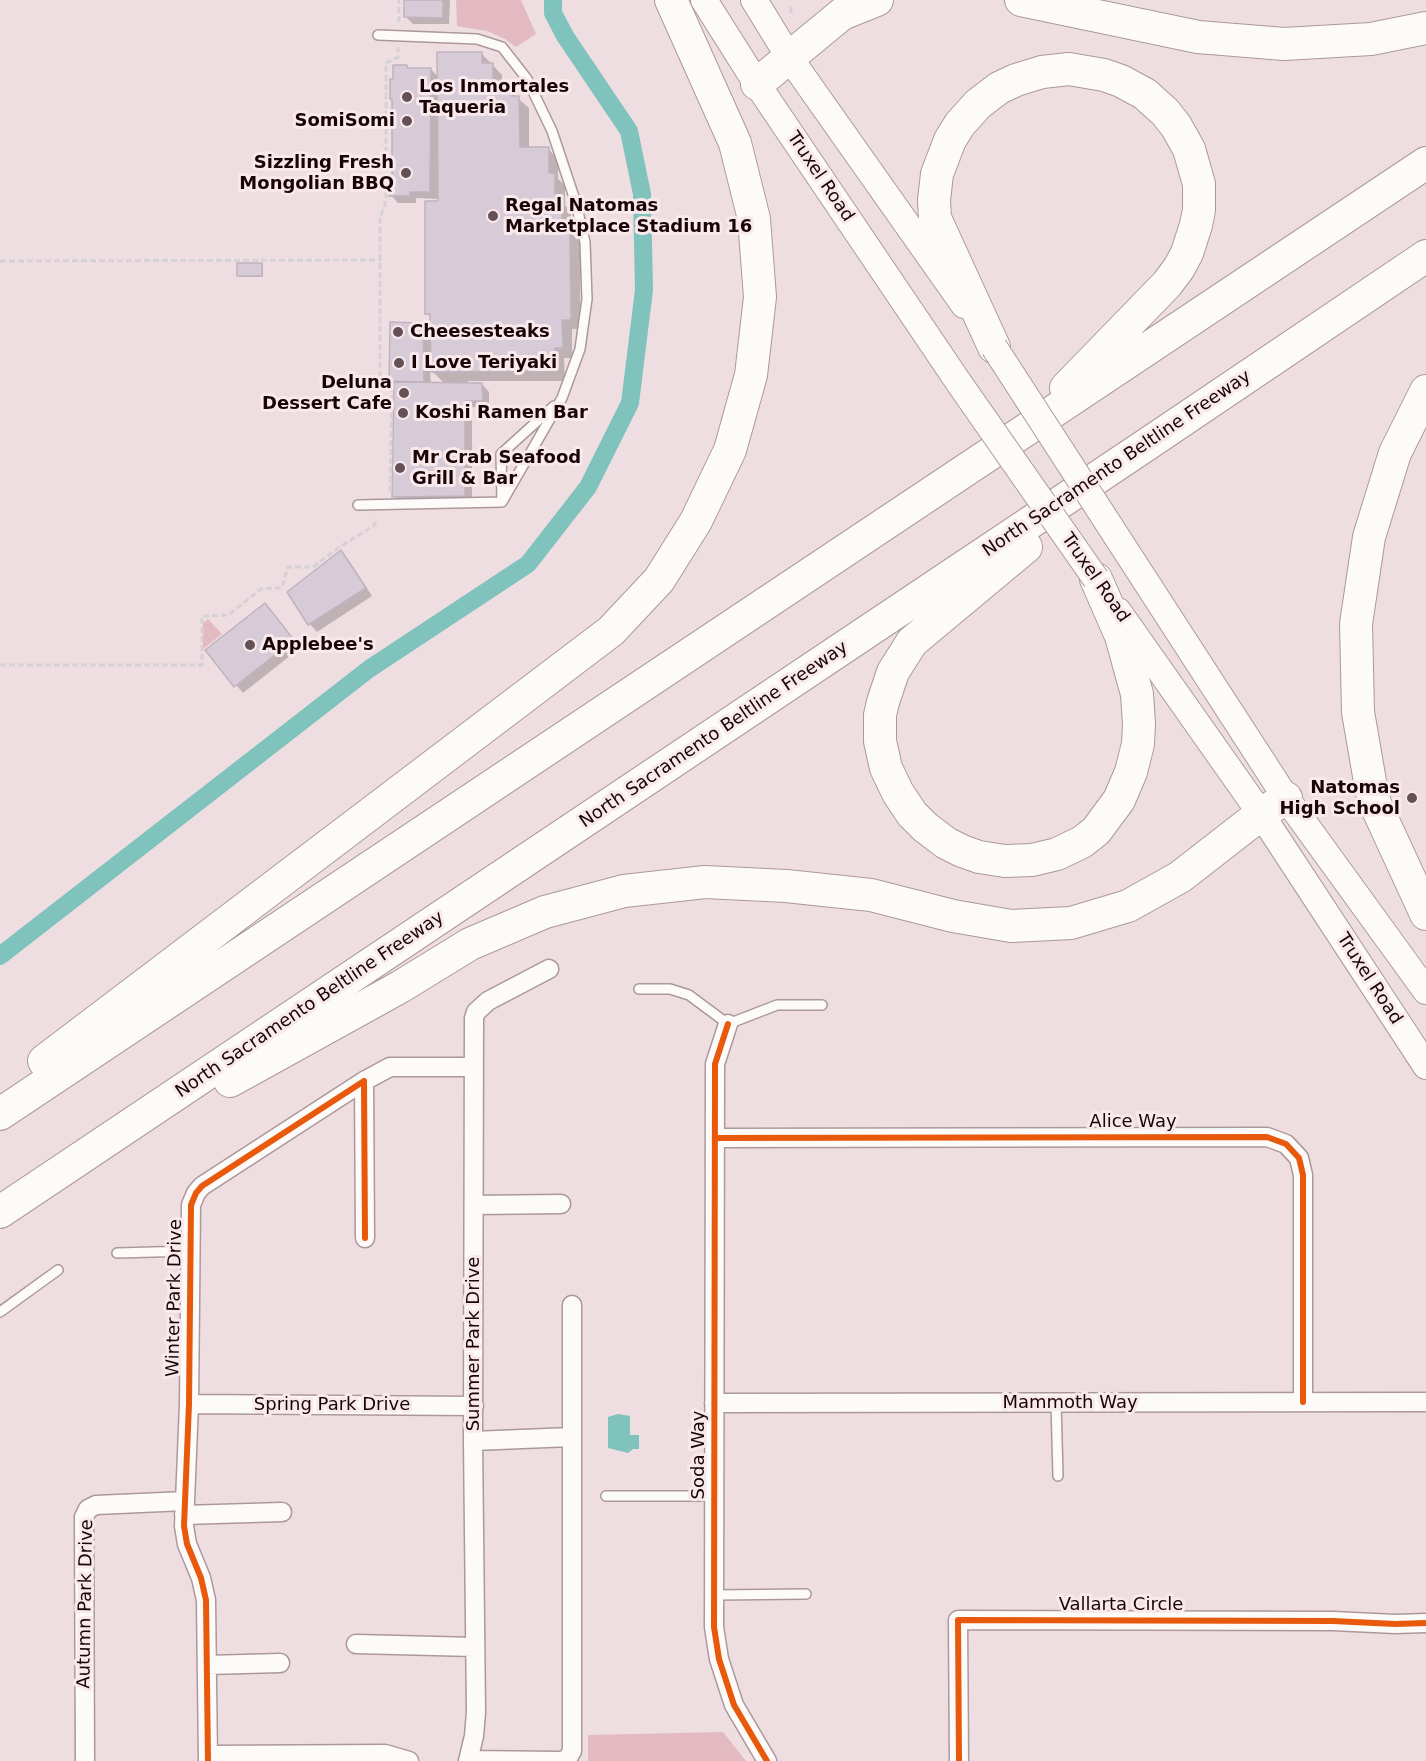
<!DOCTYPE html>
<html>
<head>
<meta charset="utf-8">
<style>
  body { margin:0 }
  canvas { display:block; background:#efdee1 }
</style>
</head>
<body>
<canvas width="1426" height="1761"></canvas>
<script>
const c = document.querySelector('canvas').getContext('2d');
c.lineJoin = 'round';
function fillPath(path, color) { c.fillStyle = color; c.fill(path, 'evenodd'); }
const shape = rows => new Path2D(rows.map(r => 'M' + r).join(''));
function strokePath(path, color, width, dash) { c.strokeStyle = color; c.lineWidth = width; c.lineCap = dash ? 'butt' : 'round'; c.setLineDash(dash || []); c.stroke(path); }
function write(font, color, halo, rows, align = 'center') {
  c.font = font + ' "DejaVu Sans",sans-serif'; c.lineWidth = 6; c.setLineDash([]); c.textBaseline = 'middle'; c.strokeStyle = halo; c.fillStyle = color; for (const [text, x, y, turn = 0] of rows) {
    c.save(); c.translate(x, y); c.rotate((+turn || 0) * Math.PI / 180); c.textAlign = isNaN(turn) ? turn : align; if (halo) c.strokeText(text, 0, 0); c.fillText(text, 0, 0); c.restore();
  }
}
fillPath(shape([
  [456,0,521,0,536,34,516,47,505,39,487,31,457,26],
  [208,619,222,634,203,649,203,623],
  [723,1732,746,1761,588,1761,588,1735]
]), '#e3bac2');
fillPath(shape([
  [618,1414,630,1416,630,1435,639,1435,639,1449,633,1449,628,1453,608,1448,608,1417]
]), '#80c2bc');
fillPath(shape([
  [406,0,450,0,449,24,413,24,406,17],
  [481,53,502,75,502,93,512,93,529,108,529,149,548,149,558,159,558,179,565,185,565,205,571,212,571,233,580,242,580,329,572,329,572,358,564,358,565,381,468,381,468,384,482,384,489,392,489,408,472,407,472,503,401,504,394,497,396,386,391,381,418,324,432,338,432,319,427,313,439,203,439,199,416,198,416,203,398,203,391,195,407,66,409,69,431,69,439,78],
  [430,369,445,384,431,384],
  [261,264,263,266,263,277,241,277,239,275],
  [341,552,348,559,372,596,317,632,310,624,289,593],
  [272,612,300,648,243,693,207,650]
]), '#0003');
strokePath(shape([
  [0,956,369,669,528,564,588,487,630,403,644,290,642,194,629,131,565,36,553,13,553,0]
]), '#80c2bc', 18);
const building = shape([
  [404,0,443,0,443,18,404,17,404,0],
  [437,52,482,52,482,63,493,63,493,91,512,91,512,96,519,96,520,147,549,147,549,173,555,173,555,200,562,200,562,230,570,230,571,320,562,320,563,348,555,348,555,371,431,372,430,314,425,314,425,201,438,201,437,52],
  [393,65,407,65,407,68,431,68,430,192,410,192,410,196,389,196,389,176,392,176,392,99,390,99,390,79,393,79,393,65],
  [237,263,262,263,262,276,237,276,237,263],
  [390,322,419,323,419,327,423,327,424,382,389,381,390,322],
  [394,382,482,383,483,401,465,401,465,496,392,497,394,382],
  [341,550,366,588,308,625,287,592,341,550],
  [265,603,294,640,234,687,205,650,265,603]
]);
fillPath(building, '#d8cbd8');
strokePath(building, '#c0b3bf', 1.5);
const service = shape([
  [502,501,501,454,554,406],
  [358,505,502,502,562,398,580,349,587,299,585,242,576,203,552,131,527,79,502,47,477,39,378,35],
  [639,989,670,989,689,995,728,1024,777,1005,822,1005],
  [117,1253,190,1251],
  [0,1312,58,1270],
  [1056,1403,1058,1476],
  [606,1496,715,1496],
  [715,1595,806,1594]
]);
const minor = shape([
  [728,1024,715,1064,714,1627,719,1659,734,1705,767,1761],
  [364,1081,390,1067,474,1067],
  [716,1138,1267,1137,1286,1144,1299,1158,1303,1175,1303,1402],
  [475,1205,561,1204],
  [714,1403,1426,1402],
  [189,1404,474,1406],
  [473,1441,571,1437],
  [184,1515,282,1512],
  [356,1644,474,1647],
  [208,1665,280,1663],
  [208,1755,385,1754,409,1761],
  [468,1760,558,1761],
  [85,1761,84,1517,88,1509,96,1505,185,1501],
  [208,1761,206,1600,201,1578,187,1544,184,1526,189,1404,191,1205,196,1193,202,1186,364,1081,365,1238],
  [468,1761,474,1736,476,1712,473,1441,474,1018,476,1012,488,1001,549,969],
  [562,1761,568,1758,572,1751,572,1305],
  [959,1761,958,1620,1333,1621,1395,1624,1426,1623]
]);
const secondary = shape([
  [704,0,757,84,959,383],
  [754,0,789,57,964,305],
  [1128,554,1286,798,1426,991],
  [1118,611,1261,814,1426,1066]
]);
const motorway = shape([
  [1021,0,1198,37,1284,44,1371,39,1426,28],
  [757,84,842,14,877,0],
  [994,347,935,218,934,200,937,174,950,140,960,124,978,104,999,88,1016,80,1042,72,1069,69,1104,75,1121,81,1145,94,1165,112,1176,126,1189,149,1199,184,1199,210,1196,225,1187,253,1179,268,1167,284,1066,388],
  [1426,391,1395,453,1369,537,1356,624,1358,712,1373,799,1426,914],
  [1026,547,912,642,893,672,883,702,880,715,880,741,886,768,898,793,912,814,925,827,946,843,962,851,979,857,1005,861,1032,860,1057,854,1082,842,1096,831,1119,800,1131,772,1138,744,1139,724,1137,694,1121,636,1096,579],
  [44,1061,611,631,659,580,696,521,730,450,751,375,760,297,754,219,735,143,671,0],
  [230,1081,400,987,470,944,545,912,624,891,705,882,786,886,871,895,953,916,1011,926,1071,923,1128,906,1180,877,1261,814,1286,798],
  [0,1114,1426,163],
  [0,1212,1146,445,1426,256]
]);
strokePath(service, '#ac989c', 12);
strokePath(minor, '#ac989c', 21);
strokePath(secondary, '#ac989c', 28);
strokePath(motorway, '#ac989c', 34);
strokePath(shape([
  [791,13,791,7],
  [399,22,399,0],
  [0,261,381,260],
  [390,491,392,387,380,387,380,218,386,201,386,63,398,57,398,47],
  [0,665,202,665,202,616,228,615,261,589,282,588,288,567,313,567,338,548,375,525,375,518]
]), '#d6d1d2', 3, [6, 3]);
strokePath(service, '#fdfafa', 9);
strokePath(minor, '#fdfafa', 18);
strokePath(secondary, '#fdfafa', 26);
strokePath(motorway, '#fdfafa', 32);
const secondaryBridge = shape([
  [994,347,1128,554],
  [959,383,1096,579]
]);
strokePath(secondaryBridge, '#ac989c', 28, []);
strokePath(secondaryBridge, '#fdfafa', 26);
strokePath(shape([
  [728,1024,715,1064,714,1627,719,1659,734,1705,767,1761],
  [716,1138,1267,1137,1286,1144,1299,1158,1303,1175,1303,1402],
  [208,1761,206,1600,201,1578,187,1544,184,1526,189,1404,191,1205,196,1193,202,1186,364,1081,365,1238],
  [959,1761,958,1620,1333,1621,1395,1624,1426,1623]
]), '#e8590c', 6);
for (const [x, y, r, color] of [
  [407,97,6,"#655055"],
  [407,121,6,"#655055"],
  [406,173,6,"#655055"],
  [493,216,6,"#655055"],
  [398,332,6,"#655055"],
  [399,363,6,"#655055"],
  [404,393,6,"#655055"],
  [403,413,6,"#655055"],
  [400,468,6,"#655055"],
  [250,645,6,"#655055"],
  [1412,798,6,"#655055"]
]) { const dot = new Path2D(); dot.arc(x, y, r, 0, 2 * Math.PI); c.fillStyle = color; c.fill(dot); strokePath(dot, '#f8e9eb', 2); }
write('bold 18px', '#1a0409', '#f8e9eb', [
  ["Los Inmortales",419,87],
  ["Taqueria",419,108],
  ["SomiSomi",395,121,"right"],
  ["Sizzling Fresh",394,163,"right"],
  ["Mongolian BBQ",394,184,"right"],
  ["Regal Natomas",505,206],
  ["Marketplace Stadium 16",505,227],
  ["Cheesesteaks",410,332],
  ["I Love Teriyaki",411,363],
  ["Deluna",392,383,"right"],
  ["Dessert Cafe",392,404,"right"],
  ["Koshi Ramen Bar",415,413],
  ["Mr Crab Seafood",412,458],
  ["Grill & Bar",412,479],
  ["Applebee's",262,645],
  ["Natomas",1400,788,"right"],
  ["High School",1400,809,"right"]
], 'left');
write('18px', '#1a0409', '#f8e9eb', [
  ["Truxel Road",820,177,56],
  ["North Sacramento Beltline Freeway",1117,464,-34],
  ["Truxel Road",1095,578,55],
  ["North Sacramento Beltline Freeway",714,735,-34],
  ["Truxel Road",1369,979,57],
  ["North Sacramento Beltline Freeway",310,1005,-34],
  ["Alice Way",1133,1122],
  ["Winter Park Drive",175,1298,-89],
  ["Summer Park Drive",474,1344,-90],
  ["Mammoth Way",1070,1403],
  ["Spring Park Drive",332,1405],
  ["Soda Way",699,1455,-90],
  ["Autumn Park Drive",86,1604,-89],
  ["Vallarta Circle",1121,1605]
]);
</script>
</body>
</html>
